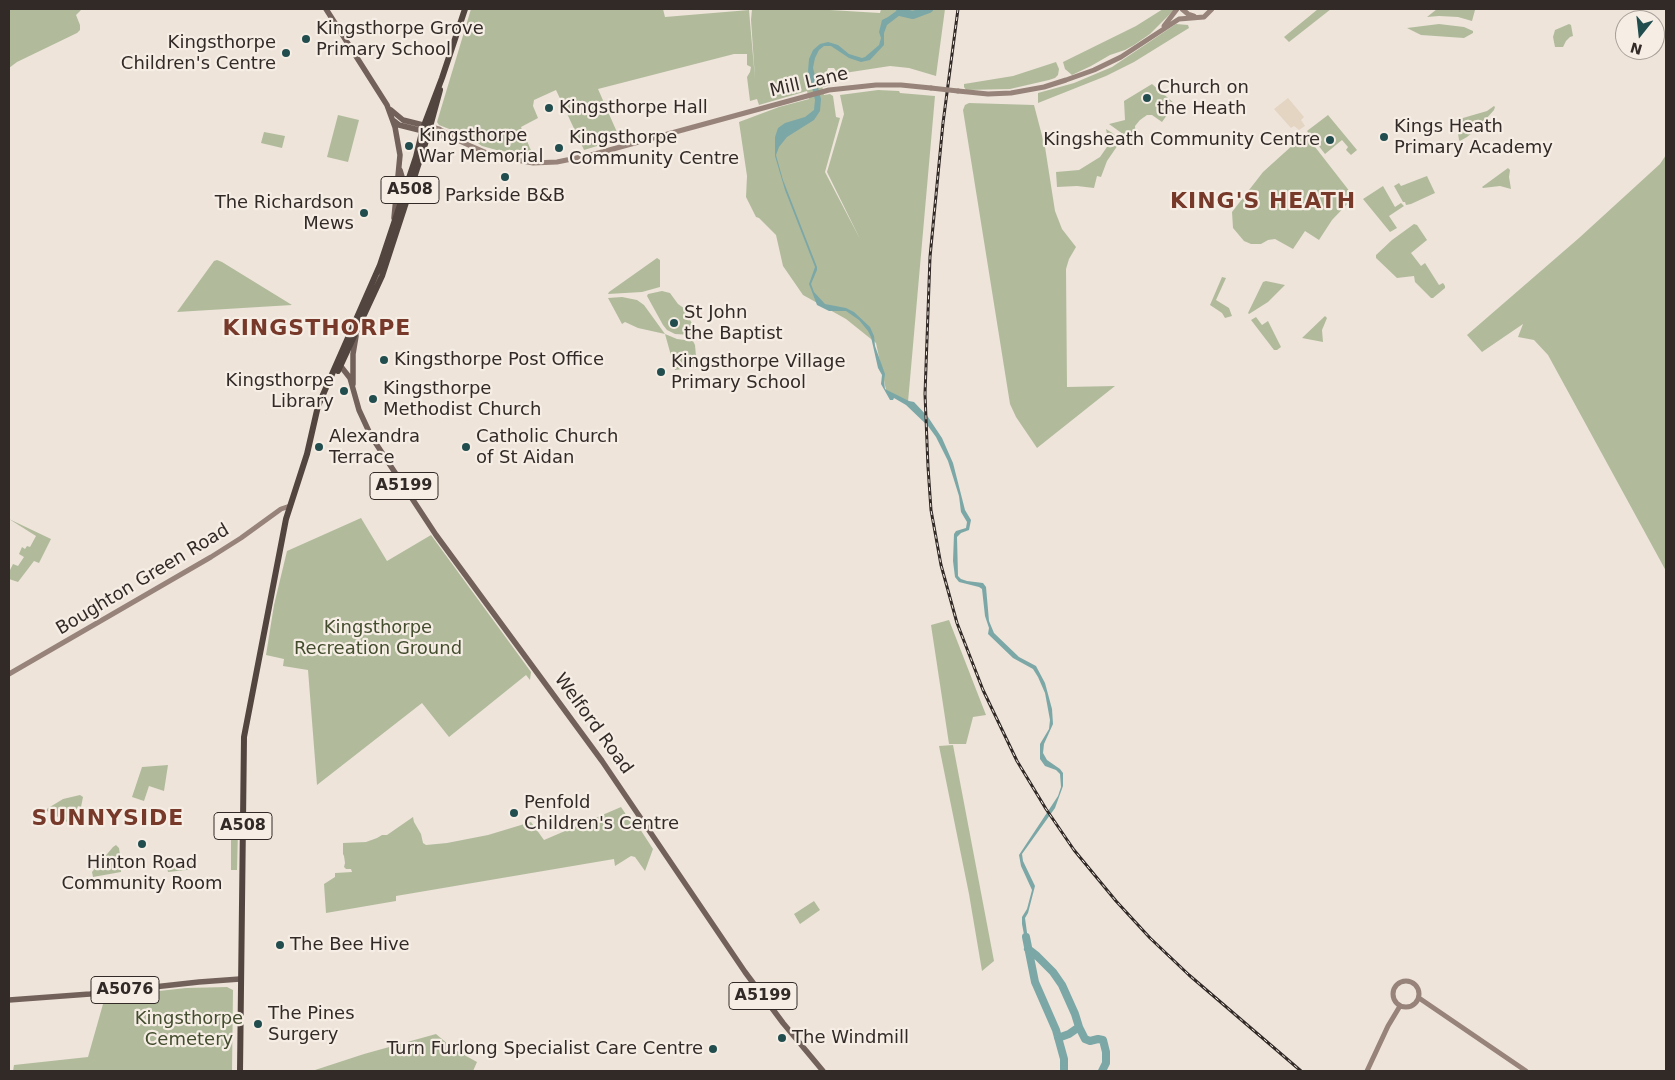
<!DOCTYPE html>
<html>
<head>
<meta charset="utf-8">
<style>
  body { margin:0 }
  #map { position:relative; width:1675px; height:1080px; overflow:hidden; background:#eee4da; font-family:"DejaVu Sans",sans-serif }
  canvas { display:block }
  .frame { position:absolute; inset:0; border:10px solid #322a27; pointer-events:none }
  .north { position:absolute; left:1615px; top:10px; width:50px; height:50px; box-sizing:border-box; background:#f6eee5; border:1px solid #a8a099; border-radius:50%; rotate:196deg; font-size:14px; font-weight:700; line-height:20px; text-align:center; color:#322a27 }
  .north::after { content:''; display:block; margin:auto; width:18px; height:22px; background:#224d4e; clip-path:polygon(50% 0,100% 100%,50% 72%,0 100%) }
</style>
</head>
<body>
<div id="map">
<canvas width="1675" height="1080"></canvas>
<div class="frame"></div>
<div class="north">N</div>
</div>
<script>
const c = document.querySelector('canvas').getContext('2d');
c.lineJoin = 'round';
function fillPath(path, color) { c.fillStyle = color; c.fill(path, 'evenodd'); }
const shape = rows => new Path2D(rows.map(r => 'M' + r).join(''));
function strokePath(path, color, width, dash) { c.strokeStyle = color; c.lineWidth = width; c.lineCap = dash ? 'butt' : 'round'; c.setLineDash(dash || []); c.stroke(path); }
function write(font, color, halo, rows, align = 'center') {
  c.font = font + ' "DejaVu Sans",sans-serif'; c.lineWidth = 4.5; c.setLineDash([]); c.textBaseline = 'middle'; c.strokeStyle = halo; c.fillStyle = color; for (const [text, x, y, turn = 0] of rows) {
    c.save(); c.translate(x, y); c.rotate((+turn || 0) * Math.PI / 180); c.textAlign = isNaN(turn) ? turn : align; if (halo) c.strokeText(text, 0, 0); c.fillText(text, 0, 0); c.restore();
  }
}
fillPath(shape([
  [9,9,82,9,76,15,80,25,80,30,77,33,17,62,9,68],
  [471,9,663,9,665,17,749,10,755,79,751,20,752,9,813,9,880,13,881,9,945,9,936,76,909,68,890,66,838,74,834,68,828,68,823,82,828,71,831,72,831,85,823,87,822,85,824,95,830,94,833,96,836,117,840,118,825,172,860,239,827,172,844,114,840,95,878,90,899,91,900,93,935,96,908,402,886,390,876,343,846,319,803,295,783,266,776,235,759,218,756,217,746,197,747,176,739,122,779,107,809,99,807,91,759,105,757,99,750,101,747,77,750,72,751,67,747,65,747,54,734,54,598,89,620,139,584,150,556,90,534,100,533,106,538,118,521,127,533,155,500,151,482,146,467,136,439,125,437,122],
  [1163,9,1175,9,1150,34,1134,45,1125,50,1110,55,1091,66,1072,75,1065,69,1063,62,1136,26],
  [1318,9,1331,9,1289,42,1284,37],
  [1437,9,1475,9,1475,10,1472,21,1458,17,1439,16,1427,17],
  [1176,24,1188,25,1189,28,1134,62,1106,76,1038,103,1038,93,1074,83,1112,67],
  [1439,24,1464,27,1473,31,1473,33,1464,38,1421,35,1407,28],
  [1569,24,1571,25,1573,36,1570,37,1566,41,1563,47,1555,47,1553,37,1555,30],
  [1056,62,1059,69,1058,75,1055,78,1049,80,1010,89,966,90,964,87,964,84,1013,76],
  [1152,84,1175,104,1162,122,1152,115,1147,115,1140,120,1135,126,1136,140,1134,142,1109,124,1125,120,1124,101],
  [969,103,1034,105,1045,147,1055,211,1062,229,1076,247,1069,259,1066,269,1067,387,1115,386,1037,448,1016,417,1010,404,963,110,965,105],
  [1494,106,1495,107,1494,110,1477,129,1467,137,1460,141,1459,140,1456,120,1487,111],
  [338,115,359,120,348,162,327,157],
  [1328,115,1357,150,1351,155,1346,150,1348,147,1342,140,1325,154,1307,131],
  [1106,129,1120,138,1120,142,1107,161,1101,177,1097,176,1094,188,1077,186,1057,187,1056,172,1079,170,1100,157,1109,144],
  [264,132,285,136,282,148,261,143],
  [1305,134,1354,197,1332,220,1319,240,1305,231,1293,249,1275,239,1268,240,1261,244,1251,244,1244,241,1233,228,1232,212,1263,172],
  [1666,155,1666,571,1548,355,1534,340,1518,337,1523,324,1482,352,1467,335,1579,238,1660,164],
  [1508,168,1510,170,1509,177,1511,189,1500,186,1483,188,1482,187],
  [1427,176,1435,193,1411,204,1406,205,1405,202,1403,202,1394,186,1399,183,1401,186],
  [1383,186,1395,207,1401,203,1404,206,1389,216,1397,228,1390,232,1363,199],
  [1414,224,1417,225,1427,240,1411,253,1421,266,1425,263,1439,285,1443,283,1445,286,1445,288,1433,298,1431,298,1415,282,1414,276,1397,278,1376,258,1376,255,1392,240],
  [657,258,660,260,660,287,642,292,608,294,609,292],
  [217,260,222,262,292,305,177,312,214,261],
  [1222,277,1226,278,1216,300,1229,308,1232,316,1225,318,1222,313,1210,305],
  [1266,281,1285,285,1268,302,1249,314,1248,313,1263,282],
  [662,291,670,293,678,304,685,309,692,324,692,335,675,334,667,330,663,325,647,296,648,294],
  [622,297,637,300,644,305,665,334,677,339,693,341,695,345,697,367,675,370,665,334,638,328,625,322,622,324,608,298],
  [1325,316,1327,318,1322,330,1323,342,1302,338],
  [1256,317,1262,325,1268,321,1281,347,1277,350,1274,350,1251,320],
  [361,518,387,561,431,535,531,672,530,680,526,675,449,737,422,703,317,785,308,670,283,666,284,659,266,655,274,605,287,551],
  [9,519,51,539,39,563,34,561,18,582,9,579,9,569,10,570,13,564,18,566,24,557,19,554,22,547,25,549,27,546,30,547,36,536],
  [949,620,986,715,973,717,966,744,949,744,931,625],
  [953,745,994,961,982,971,969,894,939,746],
  [168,765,164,791,149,786,144,801,132,797,142,767],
  [80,795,83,797,81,807,78,806,74,817,76,818,73,825,45,810,63,799],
  [621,807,635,828,637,827,640,829,653,849,645,871,635,857,631,856,615,866,614,859,396,896,396,901,326,913,324,884,335,877,335,873,352,872,351,869,346,869,344,867,345,863,344,856,343,854,343,843,366,842,377,838,382,835,387,835,413,817,414,822,421,834,423,843,426,845,447,843,488,835,531,822,544,840],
  [231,826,236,827,238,831,237,870,231,870],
  [116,845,119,848,120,855,117,856,118,867,121,867,121,872,93,877,92,872,113,847],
  [169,860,172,861,192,861,195,863,195,869,168,872,166,861],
  [814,901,820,910,800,924,794,914],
  [227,987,233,990,232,1071,13,1071,14,1065,88,1057,105,997,186,988],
  [436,1034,455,1050,477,1062,473,1071,312,1071,364,1054]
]), '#b1bb9c');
fillPath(shape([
  [1288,98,1304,117,1301,120,1305,126,1299,130,1294,126,1291,128,1274,109]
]), '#e4d4c2');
fillPath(shape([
  [899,9,904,9,904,12,887,25,884,33,884,45,870,60,861,62,849,58,831,46,824,46,819,50,815,58,813,68,821,99,820,111,814,120,787,137,779,147,776,155,783,180,817,267,817,270,811,284,814,292,825,304,846,308,854,312,870,327,874,336,875,346,885,374,884,381,885,389,909,401,914,402,928,417,942,438,953,463,965,510,971,520,969,530,961,533,957,537,958,576,961,579,967,581,983,583,986,587,989,621,994,633,1019,657,1036,666,1045,683,1052,709,1053,724,1044,744,1043,753,1047,760,1060,769,1063,773,1063,786,1055,808,1022,854,1023,861,1035,886,1028,913,1025,918,1028,940,1030,948,1026,945,1022,924,1022,917,1027,909,1032,890,1021,866,1019,855,1058,796,1061,787,1060,774,1056,770,1045,766,1040,759,1040,744,1049,729,1050,720,1045,693,1038,677,1033,669,1013,658,988,634,989,628,985,616,982,589,979,587,959,582,955,577,953,561,954,534,956,531,966,528,967,522,961,512,959,496,948,461,936,437,928,426,906,405,894,398,893,400,890,400,881,384,882,375,878,368,871,337,868,331,859,320,846,311,829,311,817,305,809,284,815,267,785,190,775,156,775,137,778,128,785,123,805,117,814,110,815,100,808,71,809,59,813,50,820,44,828,42,838,45,849,54,862,58,865,57,879,45,881,38,879,32,882,20,888,17]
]), '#7ca7a7');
strokePath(shape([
  [900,12,913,15,929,9],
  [1026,937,1035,982,1056,1030,1064,1059,1064,1071],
  [1028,949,1037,956,1053,972,1062,985,1075,1014,1079,1027,1069,1034,1058,1038],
  [1079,1027,1085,1039,1090,1041,1098,1039,1103,1040,1106,1052,1106,1063,1102,1071]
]), '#7ca7a7', 8);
strokePath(shape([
  [1182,9,1188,14,1194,16],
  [1164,26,1177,9],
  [958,91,988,94,1011,93,1044,87,1066,80,1094,70,1121,57,1179,19,1204,17,1212,9],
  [428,128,431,127,439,129,452,137],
  [429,132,457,140,487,153,511,159,533,163,557,162,591,155,829,90,876,85,901,85,931,88],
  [9,674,211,557,241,538,281,509,290,506],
  '1393 994a13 13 0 1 1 26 0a13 13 0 1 1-26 0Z',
  [1419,998,1526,1071],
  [1367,1071,1388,1026,1400,1006]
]), '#978379', 5);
strokePath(shape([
  [326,9,387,105,395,127,400,155,394,218],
  [391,110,403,120,427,126],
  [394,121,399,125,427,132],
  [400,170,406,190],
  [339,364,350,378,359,410,371,436,436,535,602,761,745,972,783,1023,823,1071],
  [353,384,353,354,356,336],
  [9,1000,90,994,199,982,240,979]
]), '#72615a', 5.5);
strokePath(shape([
  [338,371,382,276,427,138,440,90],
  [240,1071,244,737,286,519,307,454,318,406,380,265,416,157,423,128,442,78,465,9]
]), '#52443f', 6);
const rail = shape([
  [958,9,943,123,930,257,925,394,928,467,931,510,941,565,957,623,983,690,1017,761,1046,809,1074,850,1116,901,1150,938,1189,975,1301,1071]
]);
strokePath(rail, '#322a27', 3);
strokePath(rail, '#f6eee5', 1, [4]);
strokePath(shape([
  [931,88,958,91]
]), '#978379', 5);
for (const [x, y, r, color] of [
  [306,39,5,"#224d4e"],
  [286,53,5,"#224d4e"],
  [1147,98,5,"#224d4e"],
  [549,108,5,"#224d4e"],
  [1384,137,5,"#224d4e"],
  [1330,140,5,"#224d4e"],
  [409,146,5,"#224d4e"],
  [559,148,5,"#224d4e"],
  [505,177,5,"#224d4e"],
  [364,213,5,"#224d4e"],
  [674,323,5,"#224d4e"],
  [384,360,5,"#224d4e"],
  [661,372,5,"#224d4e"],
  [344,391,5,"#224d4e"],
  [373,399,5,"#224d4e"],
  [319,447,5,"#224d4e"],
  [466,447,5,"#224d4e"],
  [514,813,5,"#224d4e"],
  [142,844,5,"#224d4e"],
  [280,945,5,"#224d4e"],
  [258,1024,5,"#224d4e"],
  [782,1038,5,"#224d4e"],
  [713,1049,5,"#224d4e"]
]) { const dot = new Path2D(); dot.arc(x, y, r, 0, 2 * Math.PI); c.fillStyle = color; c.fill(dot); strokePath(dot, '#f6eee5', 2); }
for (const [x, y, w] of [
  [410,190,58],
  [404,486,68],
  [243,826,58],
  [125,990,68],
  [763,996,68]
]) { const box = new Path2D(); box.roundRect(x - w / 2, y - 13.5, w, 27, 4); c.fillStyle = '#f6eee5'; c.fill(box); strokePath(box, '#322a27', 1); }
write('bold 16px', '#322a27', null, [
  ["A508",410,190],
  ["A5199",404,486],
  ["A508",243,826],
  ["A5076",125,990],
  ["A5199",763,996]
]);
write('18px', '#322a27', '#f6eee5', [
  ["Kingsthorpe Grove",316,29],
  ["Primary School",316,50],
  ["Kingsthorpe",276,43,"right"],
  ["Children's Centre",276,64,"right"],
  ["Church on",1157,88],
  ["the Heath",1157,109],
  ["Kingsthorpe Hall",559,108],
  ["Kings Heath",1394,127],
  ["Primary Academy",1394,148],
  ["Kingsthorpe",419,136],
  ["War Memorial",419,157],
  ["Kingsthorpe",569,138],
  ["Community Centre",569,159],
  ["Kingsheath Community Centre",1320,140,"right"],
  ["Parkside B&B",505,196,"center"],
  ["The Richardson",354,203,"right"],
  ["Mews",354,224,"right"],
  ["St John",684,313],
  ["the Baptist",684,334],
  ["Kingsthorpe Post Office",394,360],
  ["Kingsthorpe Village",671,362],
  ["Primary School",671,383],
  ["Kingsthorpe",334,381,"right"],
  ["Library",334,402,"right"],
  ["Kingsthorpe",383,389],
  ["Methodist Church",383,410],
  ["Alexandra",329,437],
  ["Terrace",329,458],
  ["Catholic Church",476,437],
  ["of St Aidan",476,458],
  ["Penfold",524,803],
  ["Children's Centre",524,824],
  ["Hinton Road",142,863,"center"],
  ["Community Room",142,884,"center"],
  ["The Bee Hive",290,945],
  ["The Pines",268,1014],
  ["Surgery",268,1035],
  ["The Windmill",792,1038],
  ["Turn Furlong Specialist Care Centre",703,1049,"right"]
], 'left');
write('18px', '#322a27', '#f6eee5', [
  ["Mill Lane",809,83,-13],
  ["Boughton Green Road",143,580,-31],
  ["Welford Road",593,724,54]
]);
write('18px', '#434d2e', '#f6eee5', [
  ["Kingsthorpe",378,628],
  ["Recreation Ground",378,649],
  ["Kingsthorpe",189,1019],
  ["Cemetery",189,1040]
]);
c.letterSpacing = '1px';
write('bold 22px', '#77392a', '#f6eee5', [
  ["KING'S HEATH",1263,202],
  ["KINGSTHORPE",317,329],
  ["SUNNYSIDE",108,819]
]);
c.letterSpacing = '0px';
</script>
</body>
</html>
